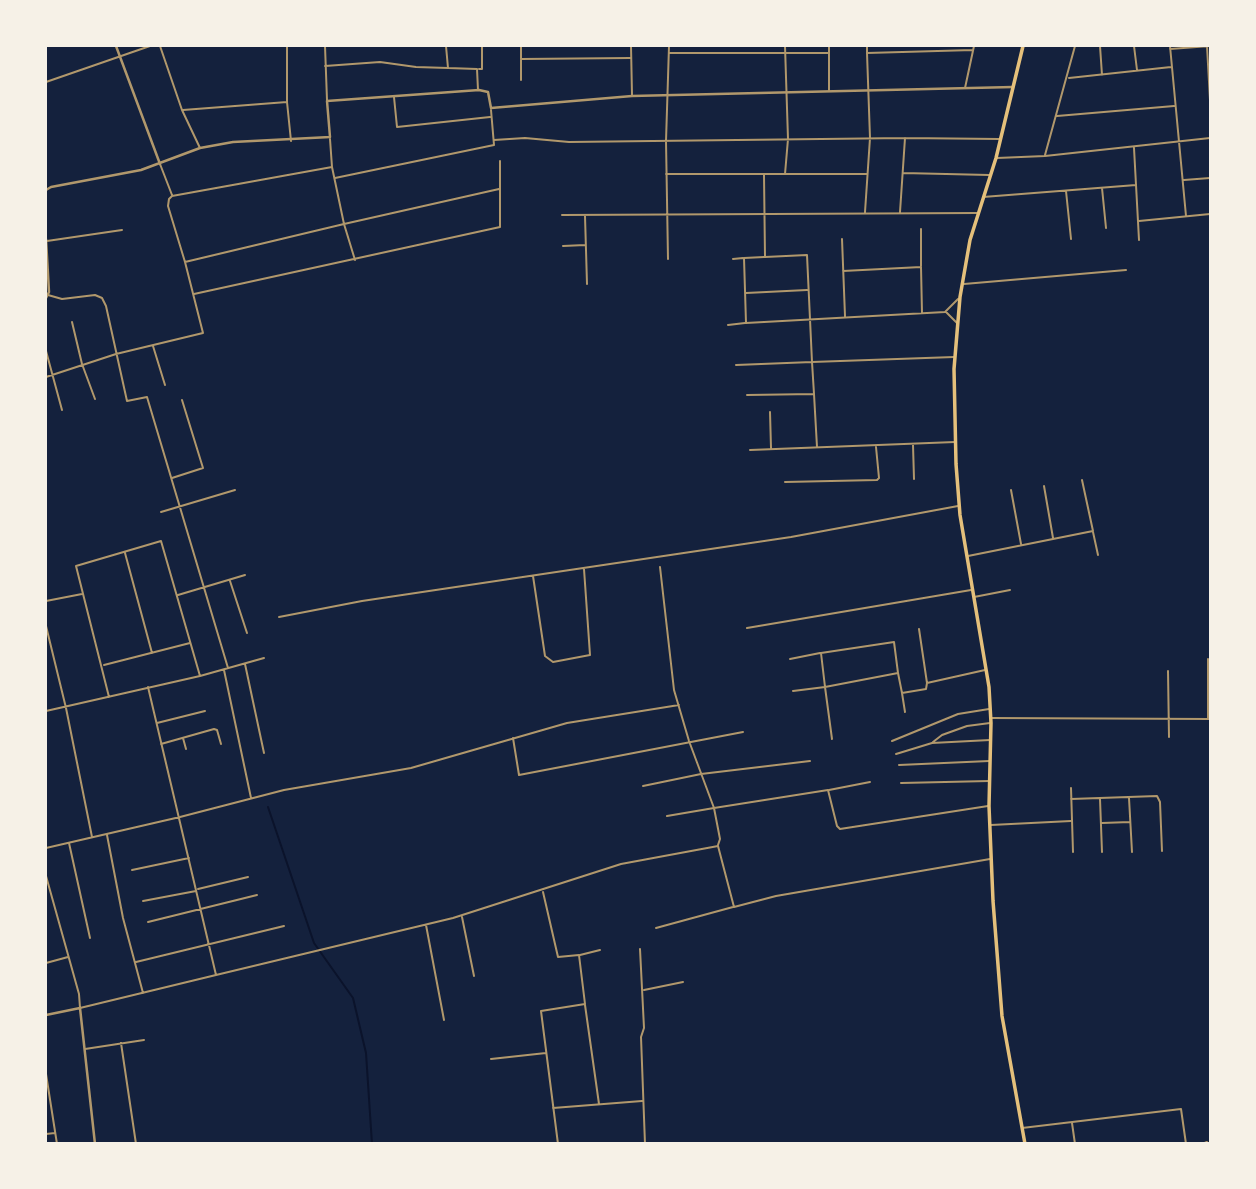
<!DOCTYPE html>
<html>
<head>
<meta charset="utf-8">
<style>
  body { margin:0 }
  #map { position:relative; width:1256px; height:1189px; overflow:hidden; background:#14213d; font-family:Figtree,sans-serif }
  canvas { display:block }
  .frame { position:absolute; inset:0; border:47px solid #f6f1e7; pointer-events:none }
</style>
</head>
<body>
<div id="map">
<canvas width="1256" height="1189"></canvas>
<div class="frame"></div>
</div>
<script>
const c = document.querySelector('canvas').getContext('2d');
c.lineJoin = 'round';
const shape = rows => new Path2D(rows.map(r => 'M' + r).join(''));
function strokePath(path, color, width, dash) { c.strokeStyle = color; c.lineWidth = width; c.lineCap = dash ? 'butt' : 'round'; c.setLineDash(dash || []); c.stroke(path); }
strokePath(shape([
  [268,807,314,943,353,998,366,1053,372,1144]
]), '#0b132b', 2);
strokePath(shape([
  [160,46,182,110,200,148],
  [287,46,287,102,291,141],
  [325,46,327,100],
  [446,46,448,68,477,69,478,90],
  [521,46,521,59,630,58],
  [631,46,632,95],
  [785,46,788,139,785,174],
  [867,46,867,53,973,50],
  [1100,46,1102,75],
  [1134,46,1137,70],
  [1170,46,1186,216],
  [1207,46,1210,100],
  [1170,49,1210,46],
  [670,53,829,53,829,46],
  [829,53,829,90],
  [521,60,521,80],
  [325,66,380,62,416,67,448,68],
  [479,69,482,69,482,46],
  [1069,78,1171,67],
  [46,82,150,46],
  [965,88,974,46],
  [394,97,397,127,490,117],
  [183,110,287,102],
  [1057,116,1174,106],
  [330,139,332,167,344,224,499,189],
  [494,140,525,138,569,142,905,138,999,139],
  [1134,148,1139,240],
  [1045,155,1075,46],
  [997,158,1045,156,1210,138],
  [160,164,172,195],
  [332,167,172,196,169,199,168,206,185,262,344,224,355,260],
  [903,173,989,175],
  [666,174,867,174],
  [764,175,765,257,807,255,812,362,954,357],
  [335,178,494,145,491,110],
  [1184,180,1210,178],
  [1102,188,1106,228],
  [1066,191,1071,239],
  [983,197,1136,185],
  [865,212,870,138,867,53],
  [900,212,905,138],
  [562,215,977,213],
  [585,216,587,284],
  [1139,221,1210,214],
  [921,229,921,266],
  [842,239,845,316],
  [47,241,122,230],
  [563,246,585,245],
  [764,257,744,258,746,323,945,312,958,299],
  [668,259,666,141,669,46],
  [733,259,743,258],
  [843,271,921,267,922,313],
  [964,284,1126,270],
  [746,293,807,290],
  [194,294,500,227,500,161],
  [48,295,62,299,95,295,102,298,106,306,127,401,147,397,228,668],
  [946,312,957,323],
  [72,322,82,364,95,399],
  [728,325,745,323],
  [153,346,165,385],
  [46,351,62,410],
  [736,365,812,362,814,394,747,395],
  [46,377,116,354,203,333,185,262],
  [814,394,817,447],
  [770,412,771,448],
  [913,445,914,479],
  [750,450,955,442],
  [172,478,203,468,182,400],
  [785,482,877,480,879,478,876,447],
  [1044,486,1053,538],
  [1011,490,1021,544],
  [161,512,235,490],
  [1093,532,1098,555],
  [125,553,152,653],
  [968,556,1093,531,1082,480],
  [660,567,674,690,689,741,714,808,667,816],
  [533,576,545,656,553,662,590,655,584,569],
  [230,581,247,633],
  [178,595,245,575],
  [974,597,1010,590],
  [46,601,82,594],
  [279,617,362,601,791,537,958,506],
  [46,626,66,708,92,837],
  [747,628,971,590],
  [919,629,927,683],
  [790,659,820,653],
  [1208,659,1208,718],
  [245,664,264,753],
  [104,665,190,643],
  [224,670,251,798],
  [1168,671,1169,737],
  [898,673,894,642,821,653,825,687,898,673,902,693,926,689,927,683,985,670],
  [793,691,825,687,832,739],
  [902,693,905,712],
  [109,697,76,566,161,541,200,676],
  [46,711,200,676,264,658],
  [991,718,1210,719],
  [157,723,205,711],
  [183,738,186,749],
  [513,738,519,775,743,732],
  [892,741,958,714,989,709],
  [933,742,942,735,967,726,990,723],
  [161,744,214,729,217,730,221,744],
  [896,754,932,743,990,740],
  [899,765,989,761],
  [901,783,989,781],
  [643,786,701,774,810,761],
  [1071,788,1073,852],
  [829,790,870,782],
  [1129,798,1132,852],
  [1071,799,1157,796,1160,802,1162,851],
  [1100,799,1102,852],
  [1102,823,1130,822],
  [991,825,1071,821],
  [107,835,123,918,143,993],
  [69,843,90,938],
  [718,845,720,839,714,808,828,790,837,826,840,829,988,806],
  [46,848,180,817,284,790,411,768,567,723,679,705],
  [132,870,189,858],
  [46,876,79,994,80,1008,216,975,148,687],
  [198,889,248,877],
  [543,892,558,957,579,955,585,1004,541,1011,558,1144],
  [143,901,196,891],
  [462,917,474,976],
  [148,922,257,895],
  [426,925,444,1020],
  [656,928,733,907],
  [640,949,644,1028,641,1037,645,1144],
  [580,955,600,950],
  [136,962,284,926],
  [46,963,68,957],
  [216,975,453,918,621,864,718,846,734,907,776,896,990,859],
  [644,990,683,982],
  [585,1005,599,1104],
  [121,1043,136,1144],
  [85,1049,144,1040],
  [491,1059,546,1053],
  [46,1074,57,1144],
  [553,1108,642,1101],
  [1072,1123,1075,1144],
  [1022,1128,1181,1109,1186,1144],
  [46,1134,55,1133],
  [1202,1144,1207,1142]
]), '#b1986c', 2);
strokePath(shape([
  [116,46,160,164],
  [46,190,51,187,141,170,200,148,233,142,330,137,327,101,479,90,488,92,491,108,632,96,1013,87],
  [46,239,49,292,46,298],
  [46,1015,80,1008,95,1144]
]), '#b1986c', 2.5);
strokePath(shape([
  [1023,46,996,158,970,240,960,297,954,369,956,464,960,515,989,687,991,723,989,806,993,901,1002,1016,1025,1144]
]), '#e5c07b', 3.5);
</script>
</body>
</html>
